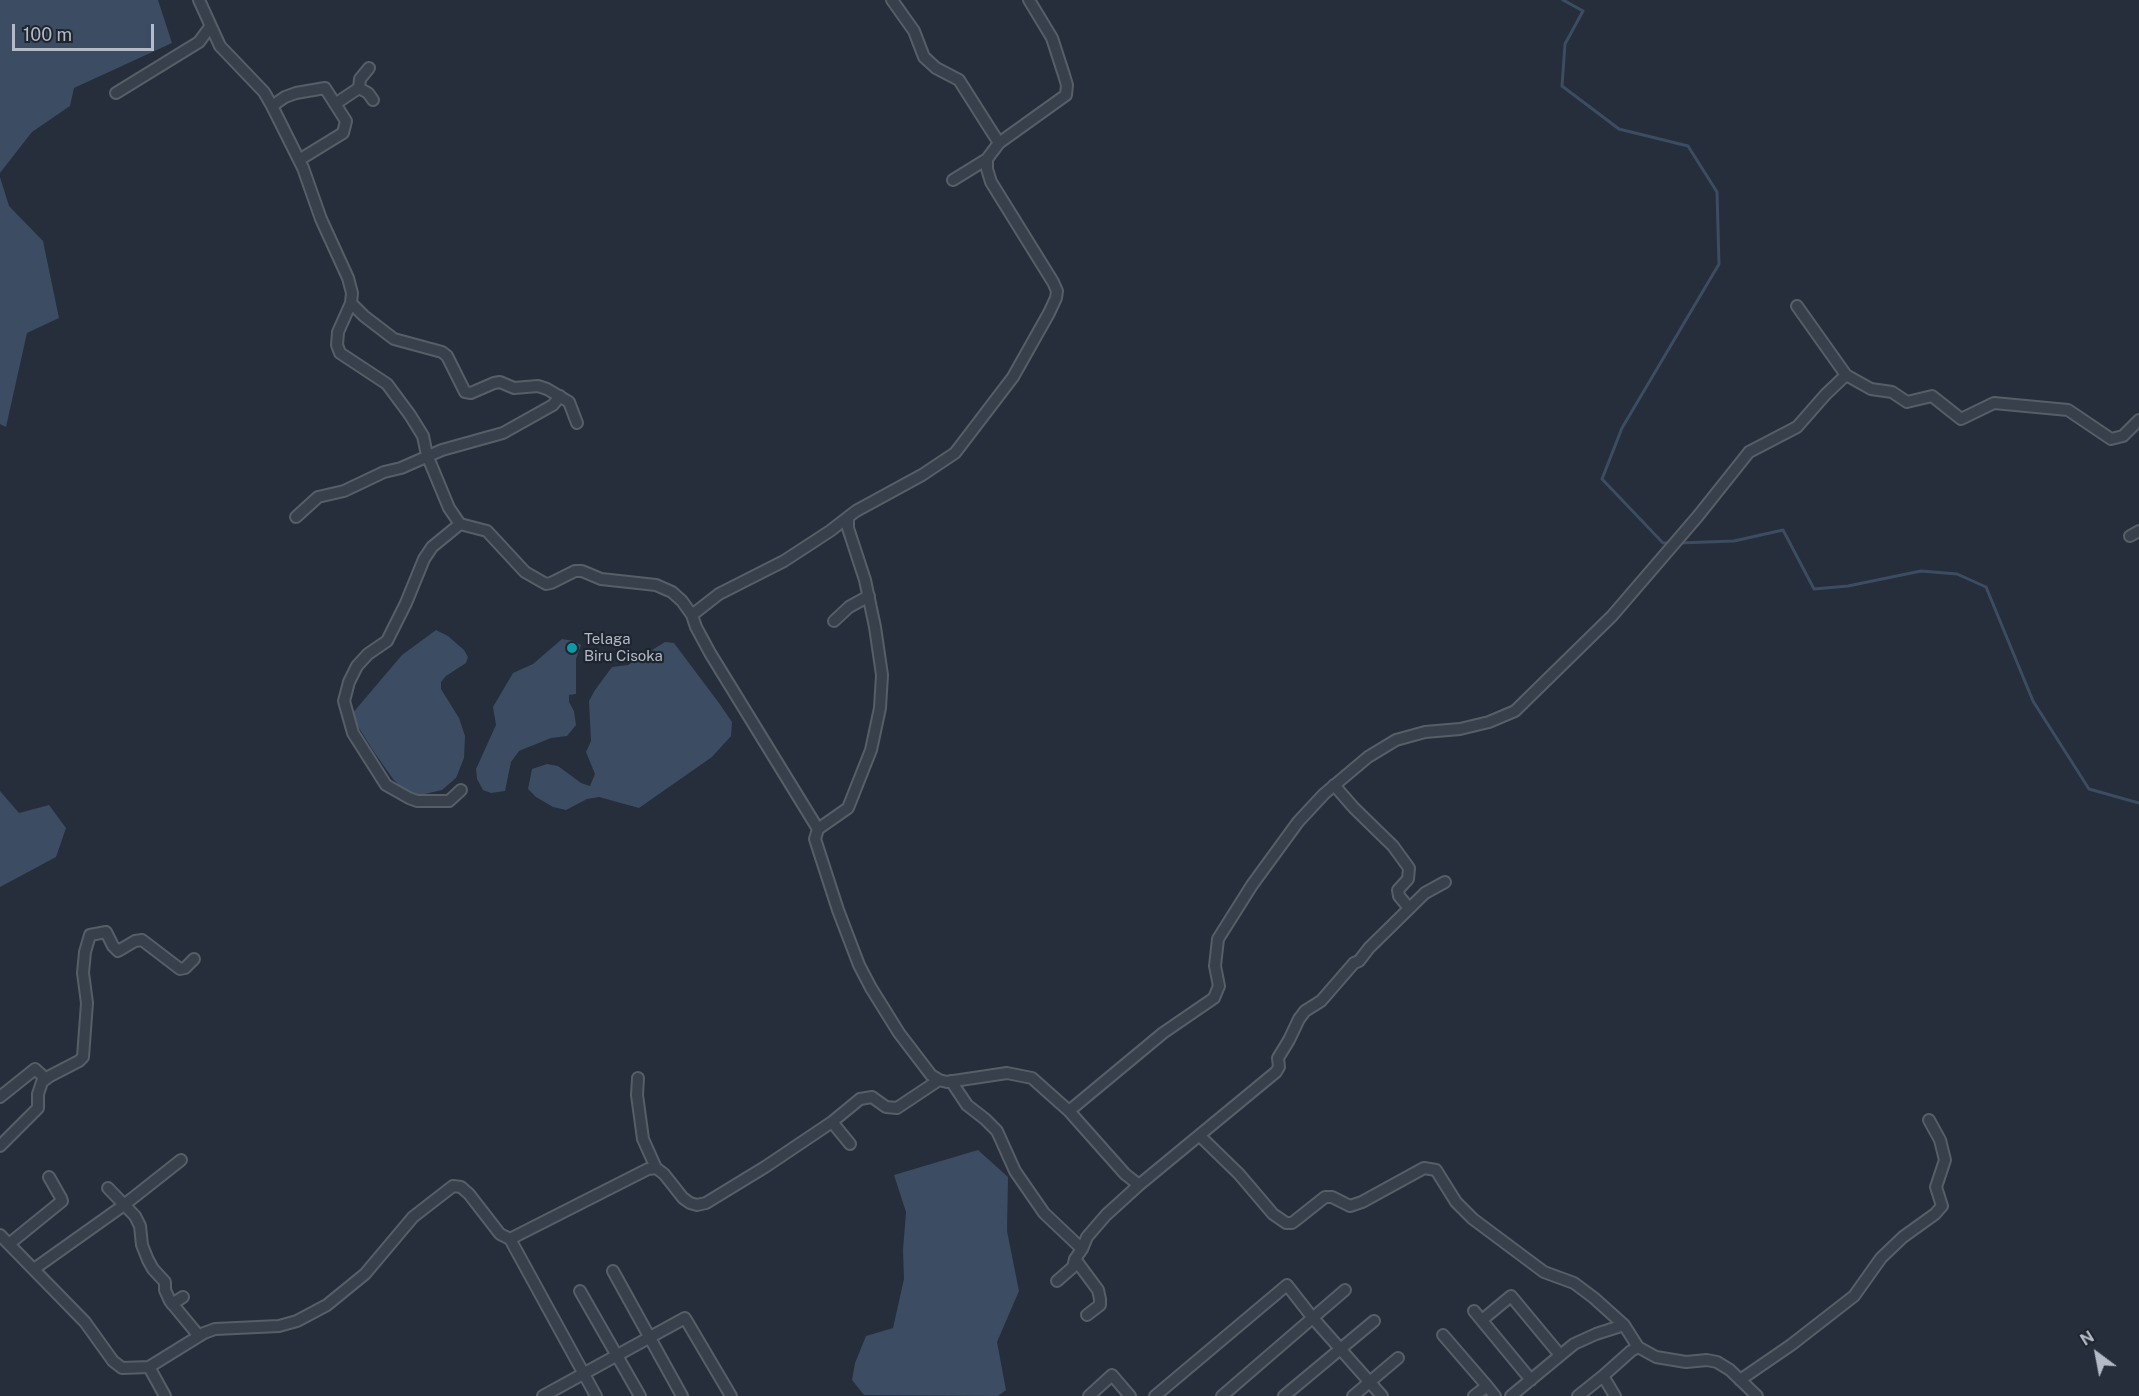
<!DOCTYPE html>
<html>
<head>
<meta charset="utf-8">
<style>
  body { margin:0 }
  #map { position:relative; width:2139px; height:1396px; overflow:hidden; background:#252e3a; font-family:"Public Sans",sans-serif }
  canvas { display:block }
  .north { position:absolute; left:2067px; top:1324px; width:60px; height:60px; -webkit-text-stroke:4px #1e252f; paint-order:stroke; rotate:328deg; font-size:16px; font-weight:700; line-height:24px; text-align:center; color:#b4bbc6 }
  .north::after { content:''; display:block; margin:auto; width:21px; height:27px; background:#b4bbc6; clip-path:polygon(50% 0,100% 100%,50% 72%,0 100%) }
  .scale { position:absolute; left:12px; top:24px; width:142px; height:27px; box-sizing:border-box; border:3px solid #b4bbc6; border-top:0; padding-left:8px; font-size:18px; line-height:21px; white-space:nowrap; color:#b4bbc6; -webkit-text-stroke:4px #1e252f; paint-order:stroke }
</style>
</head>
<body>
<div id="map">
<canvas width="2139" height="1396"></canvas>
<div class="north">N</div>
<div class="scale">100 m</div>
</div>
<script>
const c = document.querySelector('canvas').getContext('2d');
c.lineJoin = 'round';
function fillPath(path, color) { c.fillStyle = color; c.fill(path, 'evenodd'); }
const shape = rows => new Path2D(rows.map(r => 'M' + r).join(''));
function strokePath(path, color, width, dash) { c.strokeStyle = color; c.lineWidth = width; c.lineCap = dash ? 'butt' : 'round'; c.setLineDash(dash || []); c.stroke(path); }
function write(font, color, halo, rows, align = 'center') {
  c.font = font + ' "Public Sans",sans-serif'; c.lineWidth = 4.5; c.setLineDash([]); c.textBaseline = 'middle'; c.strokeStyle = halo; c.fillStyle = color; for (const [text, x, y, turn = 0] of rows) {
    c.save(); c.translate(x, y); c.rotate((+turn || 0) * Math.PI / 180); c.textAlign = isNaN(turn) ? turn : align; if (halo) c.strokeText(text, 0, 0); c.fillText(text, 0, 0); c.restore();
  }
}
fillPath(shape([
  [0,0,158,0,172,43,74,88,70,106,32,132,0,173],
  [0,177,9,206,43,241,59,318,27,333,6,427,0,424],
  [436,630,448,636,464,650,468,657,466,663,446,676,441,682,441,689,459,718,465,736,464,758,456,778,442,790,425,794,408,794,393,779,374,752,351,715,402,655],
  [562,639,574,641,581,645,576,659,576,694,569,695,569,702,574,711,576,725,567,736,551,738,519,751,511,762,505,791,491,793,483,790,477,779,476,769,496,725,493,707,513,673,533,664],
  [665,642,674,643,719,703,732,722,731,736,712,757,639,808,599,797,587,799,566,810,553,807,536,797,528,789,532,769,547,764,558,766,581,783,590,786,595,774,586,752,591,741,589,701,595,690,612,667,628,665],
  [0,791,19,813,49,805,66,828,56,857,0,887],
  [978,1150,1008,1177,1007,1231,1019,1291,997,1342,1006,1390,998,1396,864,1395,852,1380,855,1363,866,1336,893,1328,904,1279,903,1250,906,1212,894,1175]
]), '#3c4c62');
strokePath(shape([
  [1563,0,1583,11,1565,44,1562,86,1619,129,1688,146,1717,192,1719,264,1622,428,1602,479,1663,543,1670,543],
  [1679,543,1734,541,1783,530,1814,589,1848,586,1921,571,1957,574,1986,587,2033,701,2089,789,2139,803]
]), '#3c4c62', 3);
const minor = shape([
  [199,0,220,46,264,92,272,106,303,168,321,219,348,278,352,293,351,303,338,332,337,345,340,353,387,384,410,415,423,436,427,455,449,508,460,524],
  [892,0,914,31,924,57,936,68,959,80,999,143],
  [359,88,360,79,369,68],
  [116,93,199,42,210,27],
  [335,104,359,88,368,93,373,100],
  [272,106,285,97,296,93,325,88,346,121,343,133,299,160],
  [953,180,987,159],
  [351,303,364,316,394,339,442,352,447,356,465,392,471,393,494,383,500,382,514,388,538,386,547,389,569,402,577,423],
  [1797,306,1846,375],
  [296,517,318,497,344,491,384,472,401,468,442,450,503,433,553,405,560,396],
  [848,517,848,528,865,580,875,627,882,675,880,708,871,750,848,808,818,829,815,839,838,910,859,965,871,988,899,1033,931,1075,939,1080,947,1082,1007,1073,1032,1078,1069,1111,1125,1174,1139,1185],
  [2130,536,2139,531],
  [692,615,719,594,784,561,830,531,856,511,922,475,955,453,1013,377,1049,313,1056,298,1057,291,1053,282,991,182,987,169,987,159,999,143,1066,95,1067,85,1064,75,1052,38,1029,0],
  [834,621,849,607,869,596],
  [1334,785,1354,808,1393,846,1409,868,1408,879,1398,890,1399,896,1409,908],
  [461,790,449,801,417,801,409,798,386,785,353,733,344,701,349,682,357,666,368,654,387,641,406,603,424,559,432,547,460,524,487,531,525,572,546,584,551,583,575,571,582,571,601,579,656,585,672,592,682,601,692,615,696,627,710,653,818,829],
  [638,1078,637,1095,643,1139,656,1168],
  [951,1081,967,1105,985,1119,997,1131,1015,1171,1044,1213,1082,1249],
  [0,1097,35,1069,46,1079],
  [1069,1111,1163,1033,1214,998,1219,986,1215,966,1218,939,1252,885,1298,822,1324,794,1368,757,1396,740,1425,732,1460,729,1489,722,1515,711,1612,616,1698,516,1749,452,1797,427,1826,394,1846,375,1871,389,1892,392,1907,402,1932,396,1961,419,1994,403,2068,410,2111,439,2123,436,2139,420],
  [832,1122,850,1144],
  [1199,1137,1202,1138,1239,1174,1273,1214,1286,1223,1292,1223,1296,1220,1325,1197,1332,1197,1350,1206,1362,1202,1424,1168,1436,1170,1456,1202,1473,1219,1544,1272,1574,1283,1594,1298,1624,1325,1638,1347,1656,1357,1686,1362,1707,1360,1717,1362,1730,1370,1757,1396],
  [0,1146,38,1108,38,1094,42,1082,50,1076,79,1061,83,1057,87,1003,83,973,85,952,90,935,106,932,113,946,118,951,135,941,142,940,180,969,185,968,194,959],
  [108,1188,135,1216,140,1226,142,1245,148,1260,153,1269,165,1282,165,1290,170,1301,199,1336],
  [0,1235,85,1322,113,1361,122,1368,149,1367,204,1333,215,1329,279,1326,297,1321,327,1305,365,1274,413,1217,453,1186,461,1187,469,1194,500,1234,510,1239,648,1169,656,1168,664,1174,683,1198,690,1203,697,1205,706,1203,765,1167,832,1122,860,1099,872,1097,886,1107,897,1108,939,1080],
  [510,1239,596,1396],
  [9,1244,62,1201,61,1198,49,1177],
  [1075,1259,1098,1290,1100,1299,1100,1305,1087,1315],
  [34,1269,124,1205,181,1160],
  [613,1271,682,1396],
  [1057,1281,1073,1267,1075,1259,1082,1249,1087,1237,1106,1215,1139,1185,1276,1072,1279,1067,1278,1058,1289,1040,1299,1019,1305,1011,1321,1001,1354,963,1359,961,1369,948,1425,893,1445,882],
  [580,1291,640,1396],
  [172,1304,183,1297],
  [1474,1311,1531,1380],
  [1482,1320,1511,1296,1560,1355],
  [1443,1335,1487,1386],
  [149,1367,165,1396],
  [1740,1380,1791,1345,1854,1296,1881,1258,1903,1237,1935,1214,1942,1206,1936,1187,1945,1160,1940,1140,1929,1120],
  [543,1396,685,1318,731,1396],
  [1089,1396,1112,1375,1130,1396],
  [1155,1396,1287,1285,1312,1317,1382,1396],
  [1222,1396,1345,1290],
  [1284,1396,1374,1321],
  [1353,1396,1398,1358],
  [1474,1396,1487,1386,1495,1396],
  [1511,1396,1574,1344,1596,1334,1624,1325],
  [1578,1396,1603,1376],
  [1615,1396,1603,1376,1631,1351,1638,1347]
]);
strokePath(minor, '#575e68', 14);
strokePath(minor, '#38404b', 10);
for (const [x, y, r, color] of [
  [572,648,6,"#0f9aa8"]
]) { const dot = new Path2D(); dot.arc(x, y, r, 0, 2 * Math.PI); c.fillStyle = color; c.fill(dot); strokePath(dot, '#1e252f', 2); }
write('15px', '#b4bbc6', '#1e252f', [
  ["Telaga",584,639],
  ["Biru Cisoka",584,656]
], 'left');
</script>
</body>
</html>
